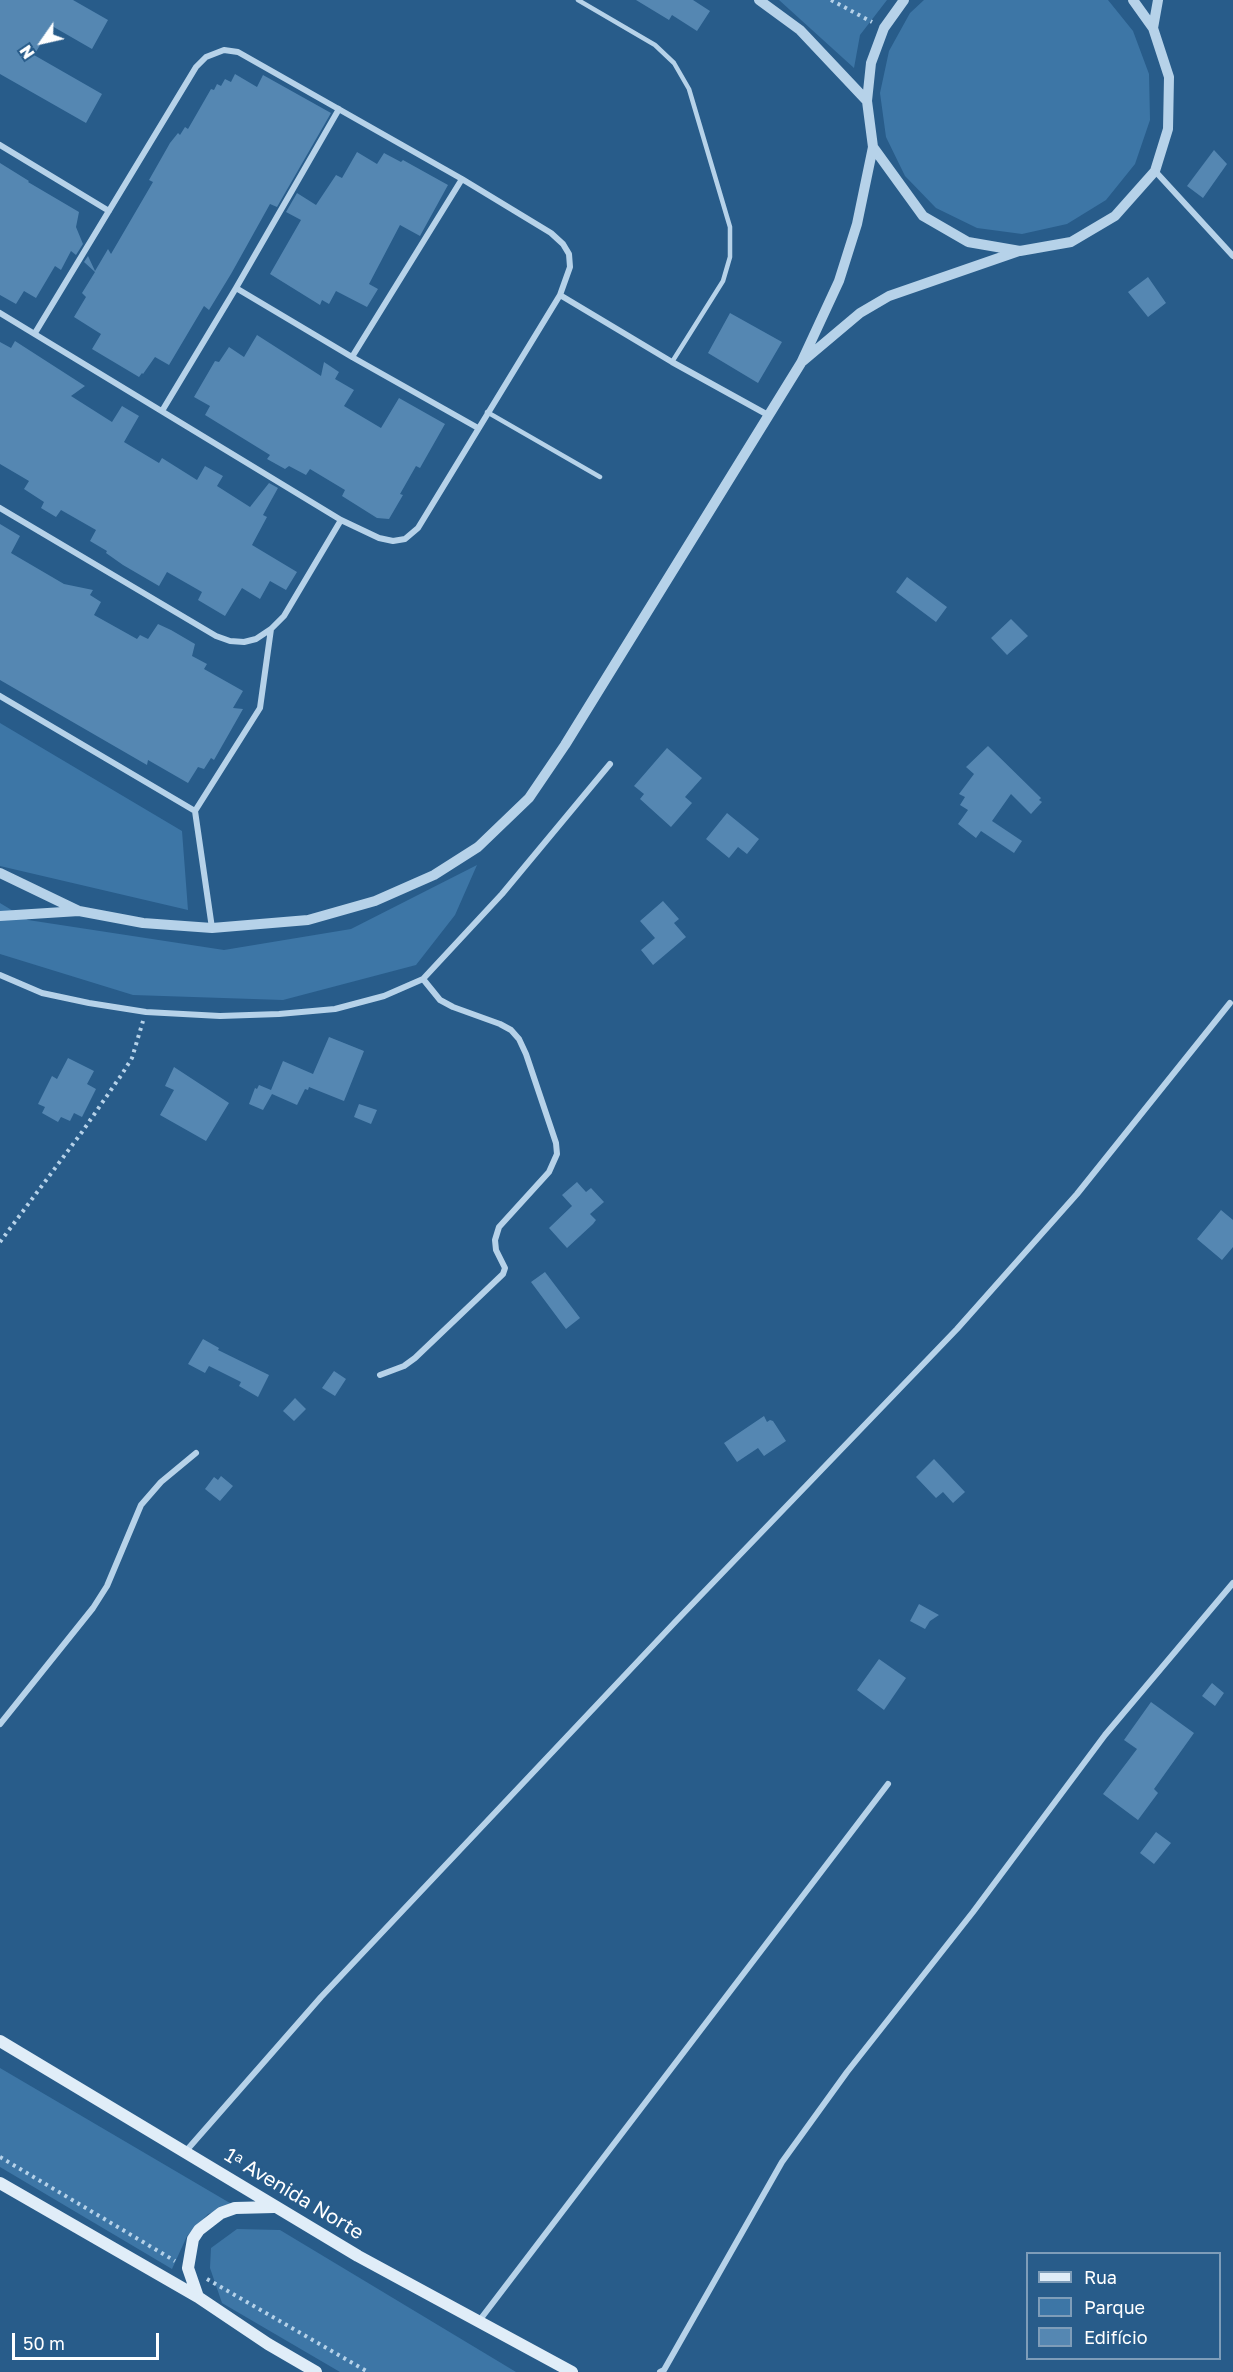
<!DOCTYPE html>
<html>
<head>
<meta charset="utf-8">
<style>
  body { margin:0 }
  #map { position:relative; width:1233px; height:2372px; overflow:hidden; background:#285c8a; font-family:"Golos Text",sans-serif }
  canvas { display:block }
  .legend { position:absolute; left:1026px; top:2252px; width:195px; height:108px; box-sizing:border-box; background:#285c8a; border:2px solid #7e9db9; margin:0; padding:8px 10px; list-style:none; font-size:18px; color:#fff }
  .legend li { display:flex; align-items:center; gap:12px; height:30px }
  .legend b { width:30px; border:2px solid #7e9db9 }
  .north { position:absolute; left:12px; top:12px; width:60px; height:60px; -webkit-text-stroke:4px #285c8a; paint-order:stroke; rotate:236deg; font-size:16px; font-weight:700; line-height:24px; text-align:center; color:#fff }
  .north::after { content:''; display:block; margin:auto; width:21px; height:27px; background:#fff; clip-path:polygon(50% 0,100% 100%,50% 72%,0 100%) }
  .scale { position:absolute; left:12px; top:2333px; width:147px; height:27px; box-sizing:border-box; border:3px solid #fff; border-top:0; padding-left:8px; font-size:18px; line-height:21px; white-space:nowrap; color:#fff; -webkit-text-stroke:4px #285c8a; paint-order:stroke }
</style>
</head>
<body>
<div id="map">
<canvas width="1233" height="2372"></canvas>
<ul class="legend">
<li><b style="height:8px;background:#e0edf8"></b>Rua</li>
<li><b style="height:16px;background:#3d76a6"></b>Parque</li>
<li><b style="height:16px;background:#5587b2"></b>Edifício</li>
</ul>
<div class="north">N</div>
<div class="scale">50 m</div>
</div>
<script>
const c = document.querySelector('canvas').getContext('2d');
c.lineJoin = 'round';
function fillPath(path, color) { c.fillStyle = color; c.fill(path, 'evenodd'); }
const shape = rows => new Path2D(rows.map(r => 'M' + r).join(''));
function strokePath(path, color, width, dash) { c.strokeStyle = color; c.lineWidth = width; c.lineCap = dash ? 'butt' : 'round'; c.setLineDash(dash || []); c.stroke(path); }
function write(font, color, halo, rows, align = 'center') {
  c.font = font + ' "Golos Text",sans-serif'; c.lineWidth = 4.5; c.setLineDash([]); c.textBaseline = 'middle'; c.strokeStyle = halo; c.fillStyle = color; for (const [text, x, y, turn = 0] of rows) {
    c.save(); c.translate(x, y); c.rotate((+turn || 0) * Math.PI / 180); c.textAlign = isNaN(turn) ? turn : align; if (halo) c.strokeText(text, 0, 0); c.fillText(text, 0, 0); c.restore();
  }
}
fillPath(shape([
  [779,0,887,0,860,35,854,68],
  [924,0,1108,0,1133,31,1149,74,1150,120,1135,164,1106,200,1067,224,1022,234,977,228,936,208,905,176,886,137,880,93,889,51,910,13],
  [0,723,182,831,188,910,0,866],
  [477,865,455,915,416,965,283,1000,133,995,0,954,0,903,28,920,224,950,351,929],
  [0,2068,235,2206,208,2214,187,2236,172,2269,0,2167],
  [237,2229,280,2230,516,2372,340,2372,222,2303,210,2268,211,2248]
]), '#3d76a6');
fillPath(shape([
  [0,0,73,0,108,20,92,49,52,26,34,55,102,94,86,123,0,74],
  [636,0,693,0,710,11,697,31,672,15,669,20],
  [235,74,257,87,263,75,331,113,277,207,270,204,231,274,209,310,204,306,169,365,155,357,143,374,142,373,139,377,92,349,101,334,74,317,86,297,82,293,95,272,84,262,88,256,95,271,108,249,111,254,153,182,149,180,170,143,178,133,180,135,185,127,188,129,211,89,214,90,217,84,221,86,225,79,231,82],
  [1214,150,1227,164,1203,198,1187,186],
  [357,152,377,164,384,153,401,162,403,160,448,185,420,236,400,225,369,284,378,289,367,307,336,291,329,304,322,300,320,305,270,274,301,220,286,212,297,193,316,205,336,175,342,178],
  [0,163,29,181,28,182,79,212,76,227,83,244,76,255,71,251,61,270,55,266,36,298,24,291,16,304,0,295],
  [1148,277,1166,303,1148,317,1128,292],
  [730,313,782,342,758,383,708,353],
  [257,335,321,376,324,362,339,372,335,379,354,390,344,406,381,428,399,398,445,424,420,468,416,466,400,494,403,495,389,519,377,518,342,496,345,490,310,469,306,475,289,466,285,469,267,459,270,455,205,415,210,406,194,397,215,361,219,362,229,347,244,357],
  [15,341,85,386,71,396,112,422,122,406,139,416,124,442,159,463,162,458,197,480,205,466,223,476,217,486,250,507,269,483,278,488,263,515,267,517,252,545,297,572,286,590,270,581,260,599,242,588,225,616,198,600,202,592,167,572,159,586,123,565,106,553,107,551,90,541,96,530,61,510,56,517,41,508,44,502,24,489,29,481,0,464,0,342,11,348],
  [0,524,20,536,11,553,64,584,93,590,90,595,101,602,94,615,137,639,140,635,148,639,158,624,171,630,195,644,192,656,207,664,204,669,243,691,233,708,243,709,214,760,211,758,204,769,198,767,188,783,148,760,147,765,0,680],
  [907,577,947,607,936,622,896,592],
  [1011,619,1028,636,1007,655,991,638],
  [988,746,1041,798,1039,800,1042,802,1031,814,1011,794,992,821,1022,841,1014,853,981,831,976,838,958,824,968,810,960,805,965,797,959,794,974,774,966,767],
  [667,748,702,778,685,797,692,803,671,827,640,799,644,794,634,786],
  [727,813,759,839,747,854,738,847,729,858,706,839],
  [663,901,679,919,674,923,686,937,653,965,641,950,655,938,640,921],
  [329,1037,364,1051,344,1101,309,1087,308,1090,305,1089,297,1105,272,1094,263,1110,249,1104,255,1088,257,1089,259,1085,271,1090,283,1061,313,1074],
  [68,1058,94,1071,87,1084,96,1089,82,1117,74,1113,70,1121,61,1117,58,1122,42,1113,45,1107,38,1104,52,1076,57,1079],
  [174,1067,229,1103,206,1141,160,1115,174,1090,165,1086],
  [359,1104,377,1110,371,1124,354,1117],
  [577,1182,586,1192,591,1188,604,1202,590,1214,596,1220,593,1224,567,1248,549,1228,572,1206,562,1195],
  [1221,1210,1233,1220,1233,1247,1222,1260,1197,1239],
  [545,1272,580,1318,566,1329,531,1282],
  [203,1339,219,1348,218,1350,269,1375,258,1397,239,1386,241,1382,209,1366,205,1373,188,1364],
  [334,1371,346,1379,335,1396,322,1388],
  [295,1398,306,1409,294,1421,283,1411],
  [764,1416,767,1422,770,1420,773,1421,786,1441,764,1456,758,1448,737,1462,724,1443],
  [934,1459,965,1492,953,1503,943,1492,936,1498,916,1477],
  [221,1476,233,1486,220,1501,205,1489,214,1477,218,1480],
  [919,1604,939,1615,930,1621,925,1629,910,1621],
  [879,1659,906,1678,884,1710,857,1690],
  [1212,1683,1224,1693,1215,1706,1202,1696],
  [1151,1702,1194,1733,1154,1789,1158,1793,1138,1820,1103,1794,1137,1749,1124,1740],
  [1156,1832,1171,1843,1154,1864,1140,1853]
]), '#5587b2');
strokePath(shape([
  [831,0,872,22],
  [0,1242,82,1132,122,1074,132,1058,143,1021],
  [0,2157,175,2261],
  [207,2279,368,2372]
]), '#b6d2e9', 4, [3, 4.5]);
strokePath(shape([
  [578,0,655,45,674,63,689,89,730,227,730,257,723,281,672,362],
  [487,412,600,477]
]), '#b6d2e9', 4.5);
strokePath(shape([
  [0,145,109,211],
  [1155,171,1233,256],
  [236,288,352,357,478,428],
  [560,295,672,362,768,415],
  [0,313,341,520,379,538,393,541,405,539,418,528,560,295,570,267,569,254,563,244,551,233,462,179,238,52,224,50,206,57,196,67,35,333],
  [352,357,462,179],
  [162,411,236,288,339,109],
  [0,508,216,636,230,641,244,642,256,639,271,629,284,616,341,520],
  [0,696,195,811,212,928],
  [195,811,260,708,271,629],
  [0,975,42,993,89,1003,146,1012,220,1016,279,1014,335,1009,384,996,423,979,502,894,610,764],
  [380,1375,404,1366,415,1358,503,1274,505,1268,496,1250,495,1240,499,1227,549,1172,557,1154,556,1143,526,1054,519,1039,511,1030,500,1024,453,1007,440,1000,423,979],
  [0,1724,93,1608,107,1586,141,1505,161,1482,196,1453],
  [186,2151,321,1997,677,1620,957,1329,1077,1194,1230,1003],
  [479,2321,888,1784],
  [660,2372,664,2370,782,2162,847,2072,973,1912,1105,1735,1233,1583]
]), '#b6d2e9', 6);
strokePath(shape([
  [759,0,800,30,867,101],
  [904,0,884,28,871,63,867,101,873,147,923,216,968,242,1020,251,1071,242,1115,216,1155,171,1168,129,1169,77,1153,28,1133,0],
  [1153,28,1158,0],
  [803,361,860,313,889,296,1019,251],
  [0,873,79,911],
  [0,916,79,911,143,923,212,928,308,920,375,901,434,875,478,847,529,798,565,745,801,363,839,281,857,224,873,147]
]), '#b6d2e9', 10);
strokePath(shape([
  [0,2041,358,2256,572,2372],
  [0,2183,198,2297,268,2344,316,2372],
  [198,2297,188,2268,193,2239,199,2230,221,2213,235,2208,274,2207]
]), '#e0edf8', 12);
write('20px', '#fff', '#285c8a', [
  ["1ᵃ Avenida Norte",294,2194,31]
]);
</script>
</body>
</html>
